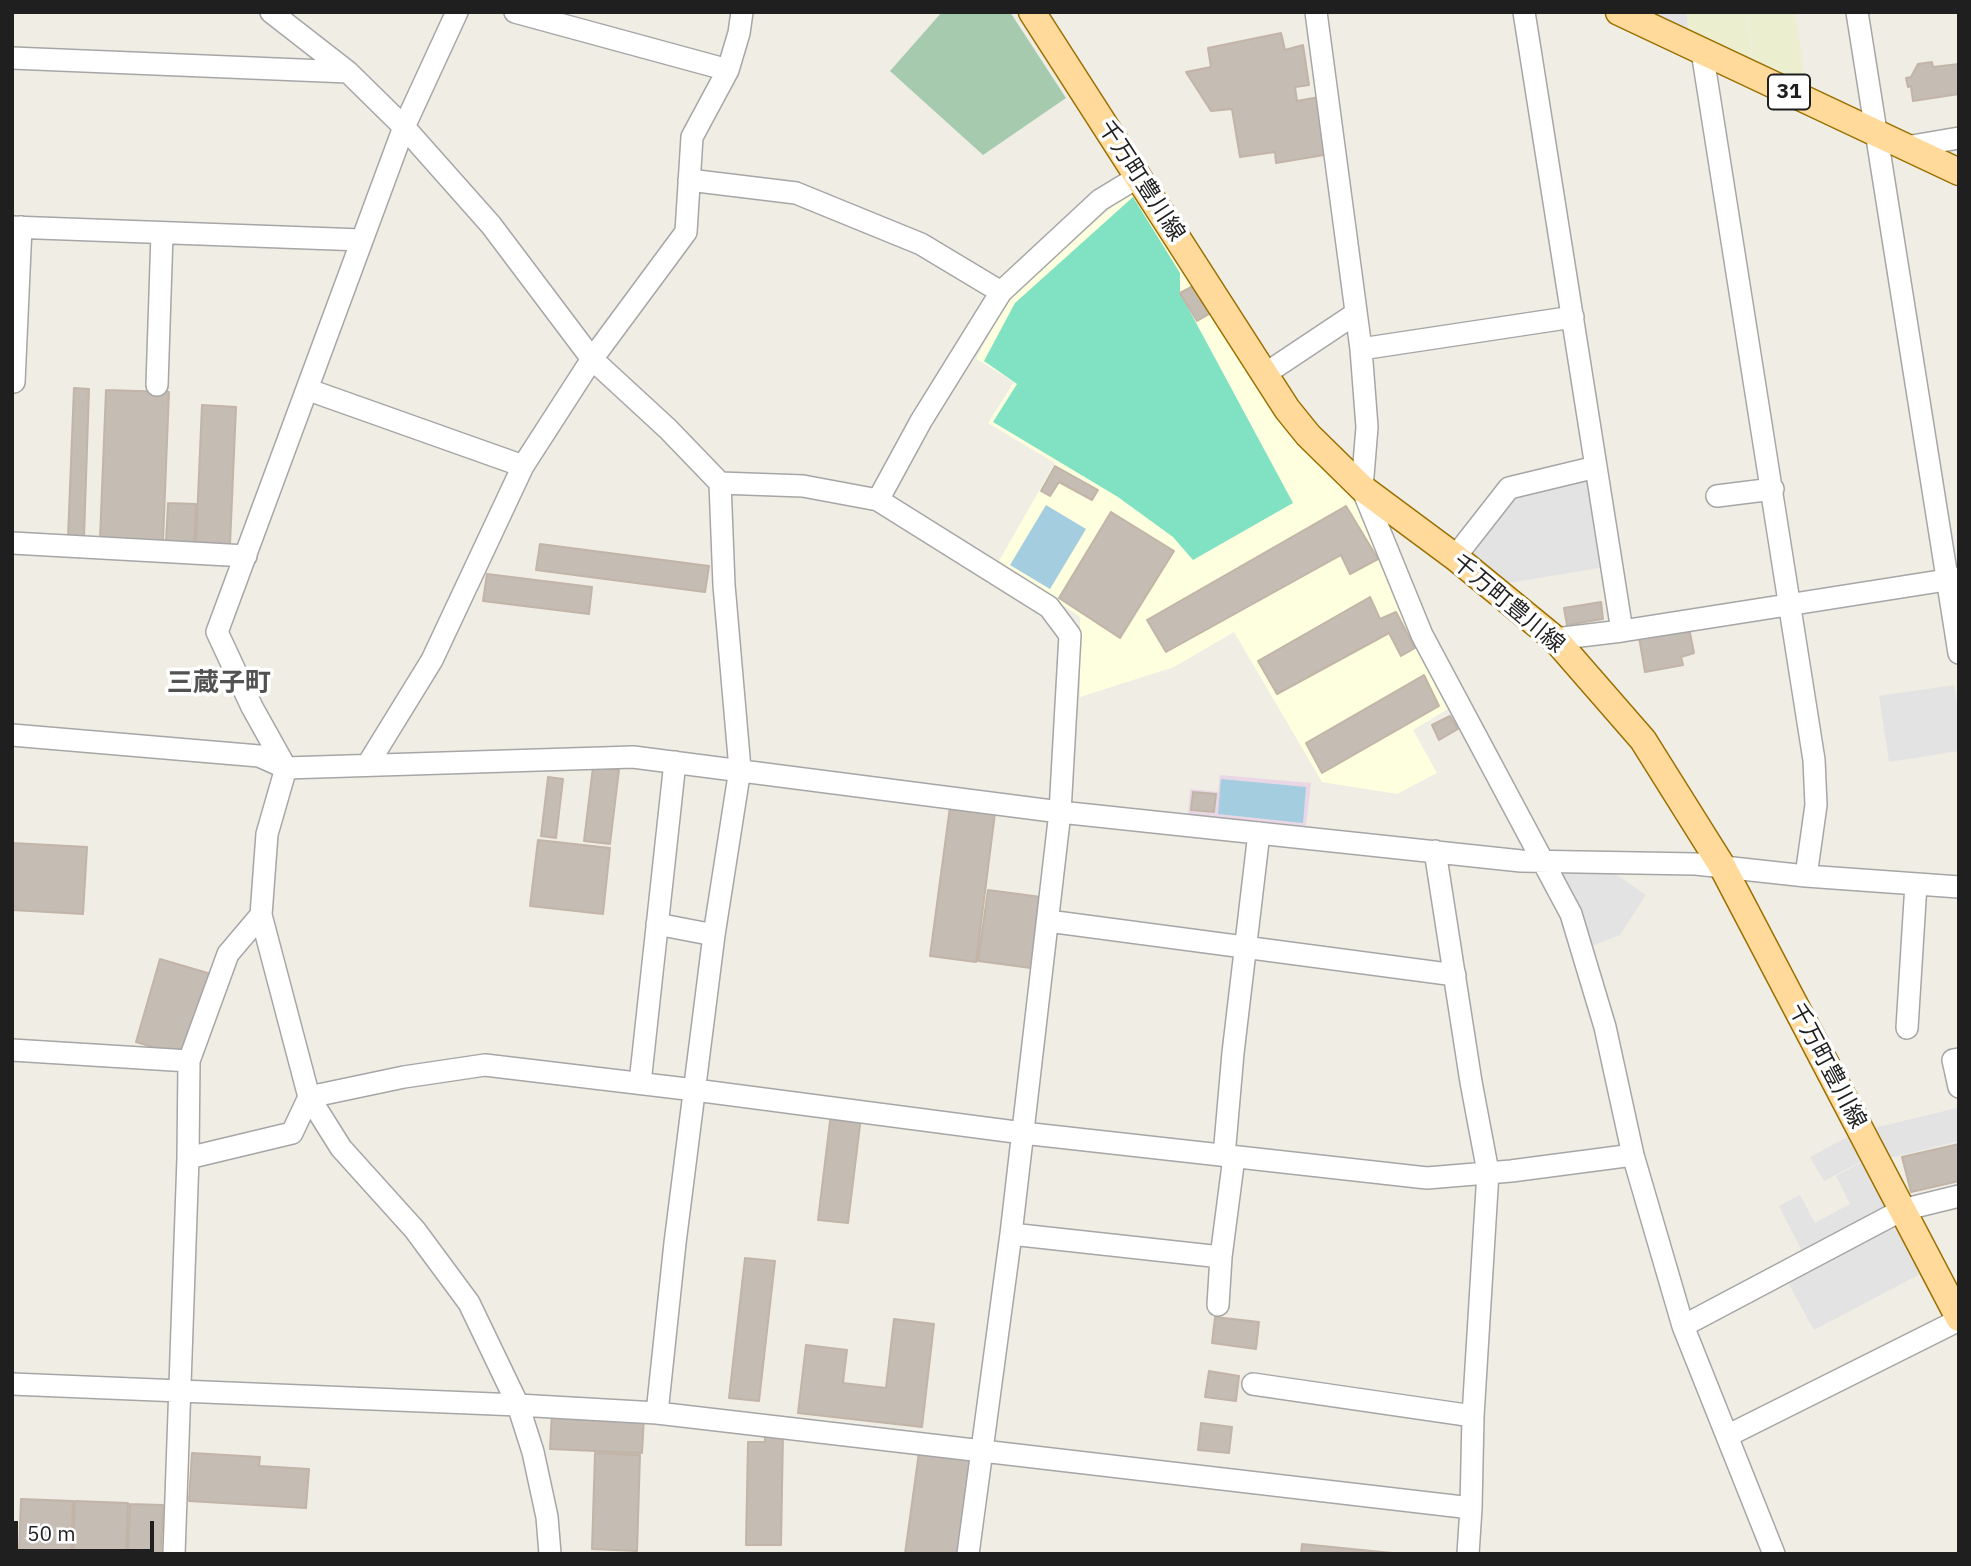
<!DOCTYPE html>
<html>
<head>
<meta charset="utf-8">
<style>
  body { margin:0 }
  #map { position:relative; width:1971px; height:1566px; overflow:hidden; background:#f0ede5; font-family:"IBM Plex Sans",sans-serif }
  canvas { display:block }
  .frame { position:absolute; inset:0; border:14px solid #1f1f1f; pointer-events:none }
  .scale { position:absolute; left:14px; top:1521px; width:140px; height:32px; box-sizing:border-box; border:4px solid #1f1f1f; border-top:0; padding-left:9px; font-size:21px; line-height:24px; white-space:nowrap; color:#1f1f1f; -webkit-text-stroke:5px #fff; paint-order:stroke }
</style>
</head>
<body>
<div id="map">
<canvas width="1971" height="1566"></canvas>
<div class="frame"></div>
<div class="scale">50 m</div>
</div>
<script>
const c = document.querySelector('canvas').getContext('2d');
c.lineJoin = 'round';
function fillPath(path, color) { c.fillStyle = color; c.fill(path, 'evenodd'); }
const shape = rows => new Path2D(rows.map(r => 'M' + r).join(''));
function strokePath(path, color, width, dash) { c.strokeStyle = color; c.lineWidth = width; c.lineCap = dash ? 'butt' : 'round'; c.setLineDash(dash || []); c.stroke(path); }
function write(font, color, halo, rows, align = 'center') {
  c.font = font + ' "IBM Plex Sans","Noto Sans JP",sans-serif'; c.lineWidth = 7; c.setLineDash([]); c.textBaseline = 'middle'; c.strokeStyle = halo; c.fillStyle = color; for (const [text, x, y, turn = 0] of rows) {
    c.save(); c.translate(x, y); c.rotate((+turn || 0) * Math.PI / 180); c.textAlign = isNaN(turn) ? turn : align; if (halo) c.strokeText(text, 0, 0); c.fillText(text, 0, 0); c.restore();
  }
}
fillPath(shape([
  [1220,775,1311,783,1306,826,1188,815,1190,789,1218,792]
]), '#e9d7e5');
fillPath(shape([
  [1134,188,1339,474,1370,531,1424,662,1448,709,1413,730,1437,773,1397,794,1322,782,1234,632,1174,667,1080,697,1080,617,999,561,1055,463,988,423,1014,382,976,359,1010,296]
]), '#fdffdf');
fillPath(shape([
  [1686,12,1746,12,1754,70,1690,38],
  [1747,12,1795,12,1807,95,1755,71]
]), '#ebefd0');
fillPath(shape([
  [942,12,1010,12,1066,98,983,155,890,71]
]), '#a5caad');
fillPath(shape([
  [1133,197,1180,273,1180,293,1293,503,1193,560,1173,537,1118,497,993,422,1017,384,984,361,1015,303]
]), '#80e2c2');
fillPath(shape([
  [1637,12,1686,12,1689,37],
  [1592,475,1605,567,1502,584,1467,550,1515,494],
  [1954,685,1959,718,1959,751,1889,762,1879,696],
  [1560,869,1608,869,1646,895,1620,935,1587,948,1557,874],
  [1957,1108,1959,1141,1890,1158,1874,1128],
  [1851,1135,1864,1160,1824,1181,1810,1157],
  [1864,1161,1887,1203,1885,1211,1803,1253,1779,1206,1800,1195,1815,1223,1850,1204,1836,1176],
  [1890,1224,1900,1225,1924,1272,1814,1330,1786,1279]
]), '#e3e3e3');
fillPath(shape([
  [1046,505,1086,529,1050,589,1010,565],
  [1221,779,1306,787,1303,823,1218,814]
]), '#a4cedf');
const building = shape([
  [1281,33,1285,50,1303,45,1309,85,1295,87,1297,101,1319,97,1324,155,1276,163,1275,152,1240,157,1232,109,1211,111,1186,72,1211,67,1208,48,1281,33],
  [1932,62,1933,67,1959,64,1959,94,1913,101,1911,86,1908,87,1906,78,1911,77,1918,64,1932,62],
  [1195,285,1211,313,1197,321,1180,293,1195,285],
  [74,388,89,389,84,537,68,537,74,388],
  [106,390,169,392,163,541,100,539,106,390],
  [202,405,236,407,230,545,196,543,202,405],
  [1055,466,1098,490,1092,500,1059,482,1050,496,1041,491,1055,466],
  [168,503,196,504,194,543,166,542,168,503],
  [1346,506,1378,559,1350,574,1341,555,1166,652,1147,620,1346,506],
  [1111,512,1174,551,1120,638,1059,598,1111,512],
  [540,544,709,566,705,592,536,570,540,544],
  [487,574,592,587,589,614,483,601,487,574],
  [1370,597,1380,619,1396,612,1415,648,1401,656,1389,633,1277,694,1258,661,1370,597],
  [1601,602,1603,619,1567,625,1564,608,1601,602],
  [1689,628,1694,653,1681,657,1683,665,1645,672,1639,637,1689,628],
  [1424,675,1439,706,1322,773,1306,743,1424,675],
  [1450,716,1458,729,1439,740,1432,725,1450,716],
  [593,767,619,770,610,844,584,841,593,767],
  [548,777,563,779,556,838,541,836,548,777],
  [1193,792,1216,794,1214,812,1191,810,1193,792],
  [950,807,995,813,976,962,930,956,950,807],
  [538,840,610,848,603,914,530,906,538,840],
  [12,843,87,847,83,914,12,910,12,843],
  [988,890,1041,897,1031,968,978,961,988,890],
  [160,959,211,974,186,1057,136,1042,160,959],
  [831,1113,861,1117,848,1223,818,1220,831,1113],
  [1959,1144,1959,1181,1911,1192,1902,1157,1959,1144],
  [745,1258,775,1261,759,1401,729,1398,745,1258],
  [1215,1317,1259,1322,1256,1349,1212,1343,1215,1317],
  [894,1319,934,1324,922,1427,798,1413,806,1345,847,1350,843,1383,886,1388,894,1319],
  [1209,1371,1239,1376,1236,1401,1205,1397,1209,1371],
  [552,1411,644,1416,642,1453,550,1449,552,1411],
  [1201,1423,1232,1427,1229,1453,1198,1450,1201,1423],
  [765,1433,783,1433,781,1545,746,1545,748,1442,765,1442,765,1433],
  [920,1445,974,1453,960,1554,905,1554,920,1445],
  [192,1453,260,1457,259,1466,309,1469,306,1508,189,1501,192,1453],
  [595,1453,640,1455,637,1551,592,1549,595,1453],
  [21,1499,73,1501,71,1554,19,1554,21,1499],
  [75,1501,128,1503,126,1554,73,1554,75,1501],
  [130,1504,163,1505,161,1554,128,1554,130,1504],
  [1302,1544,1402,1554,1301,1554,1302,1544]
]);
fillPath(building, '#c5bcb4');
strokePath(building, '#c2b4a7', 2);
const minor = shape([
  [271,12,348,72,404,127,491,225,592,359,668,429,720,483,724,585,740,769,714,935,675,1243,657,1413],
  [457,12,404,127,217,632,252,707,286,768,267,834,261,915,309,1097,341,1148,415,1230,469,1303,518,1405,533,1452,547,1517,550,1554],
  [515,12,728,70],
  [1316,12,1361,349,1367,427,1362,488,1422,635,1571,914,1605,1027,1633,1155,1683,1326,1774,1554],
  [1524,12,1622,631],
  [1857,12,1959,653],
  [1702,51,1814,760,1816,805,1806,876],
  [12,58,348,72],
  [1906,147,1959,138],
  [689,180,796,193,921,244,1001,292],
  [12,227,362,240],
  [1361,349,1573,317],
  [1265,374,1355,314],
  [14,382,21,227],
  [157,385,162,234],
  [309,390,523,466],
  [720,483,803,486,878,500,1049,607,1070,635,1060,812,1011,1234,968,1554],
  [1717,496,1773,489],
  [878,500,921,421,1001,292,1100,200,1138,177],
  [12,543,246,556],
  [1455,557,1509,488,1596,467],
  [1555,639,1622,631,1959,578],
  [12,735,259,756,286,768,633,757,1060,812,1521,861,1696,864,1806,876,1959,887],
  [368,764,432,660,523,466,592,359,686,232,692,137,728,70,739,33,742,12],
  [1435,851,1471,1082,1488,1172,1473,1416,1471,1508,1468,1554],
  [1048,921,1455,975],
  [657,924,714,935],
  [1907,1028,1916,884],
  [12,1050,189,1061],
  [1959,1059,1953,1060,1959,1087],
  [640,1083,675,762],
  [309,1097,404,1077,485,1065,695,1090,1023,1133,1427,1178,1511,1171,1633,1155],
  [1224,1156,1233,1053,1259,833],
  [188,1158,292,1133,309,1097],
  [1011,1234,1221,1257],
  [1218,1305,1221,1257,1234,1157],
  [1683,1326,1902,1210,1959,1196],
  [12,1384,518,1405,657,1413,1471,1508],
  [1253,1384,1473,1416],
  [1727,1436,1959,1320],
  [174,1554,188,1158,189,1061,228,954,261,915]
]);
const major = shape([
  [1032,12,1287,409,1308,435,1362,488,1455,557,1555,639,1643,740,1722,866,1959,1318],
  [1619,12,1959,172]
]);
strokePath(minor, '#a6a6a6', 24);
strokePath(major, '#9a7000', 29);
strokePath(minor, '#fff', 21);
strokePath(major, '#ffda9b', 26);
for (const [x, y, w] of [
  [1789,92,42]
]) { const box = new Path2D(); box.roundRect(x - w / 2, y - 17.5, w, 35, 5); c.fillStyle = '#fff'; c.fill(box); strokePath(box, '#1f1f1f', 2); }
write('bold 21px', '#1f1f1f', null, [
  ["31",1789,92]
]);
write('23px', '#1f1f1f', '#fff', [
  ["千万町豊川線",1141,181,57],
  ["千万町豊川線",1508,604,40],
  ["千万町豊川線",1827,1066,62]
]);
write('bold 26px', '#525252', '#fff', [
  ["三蔵子町",219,683]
]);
</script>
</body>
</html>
